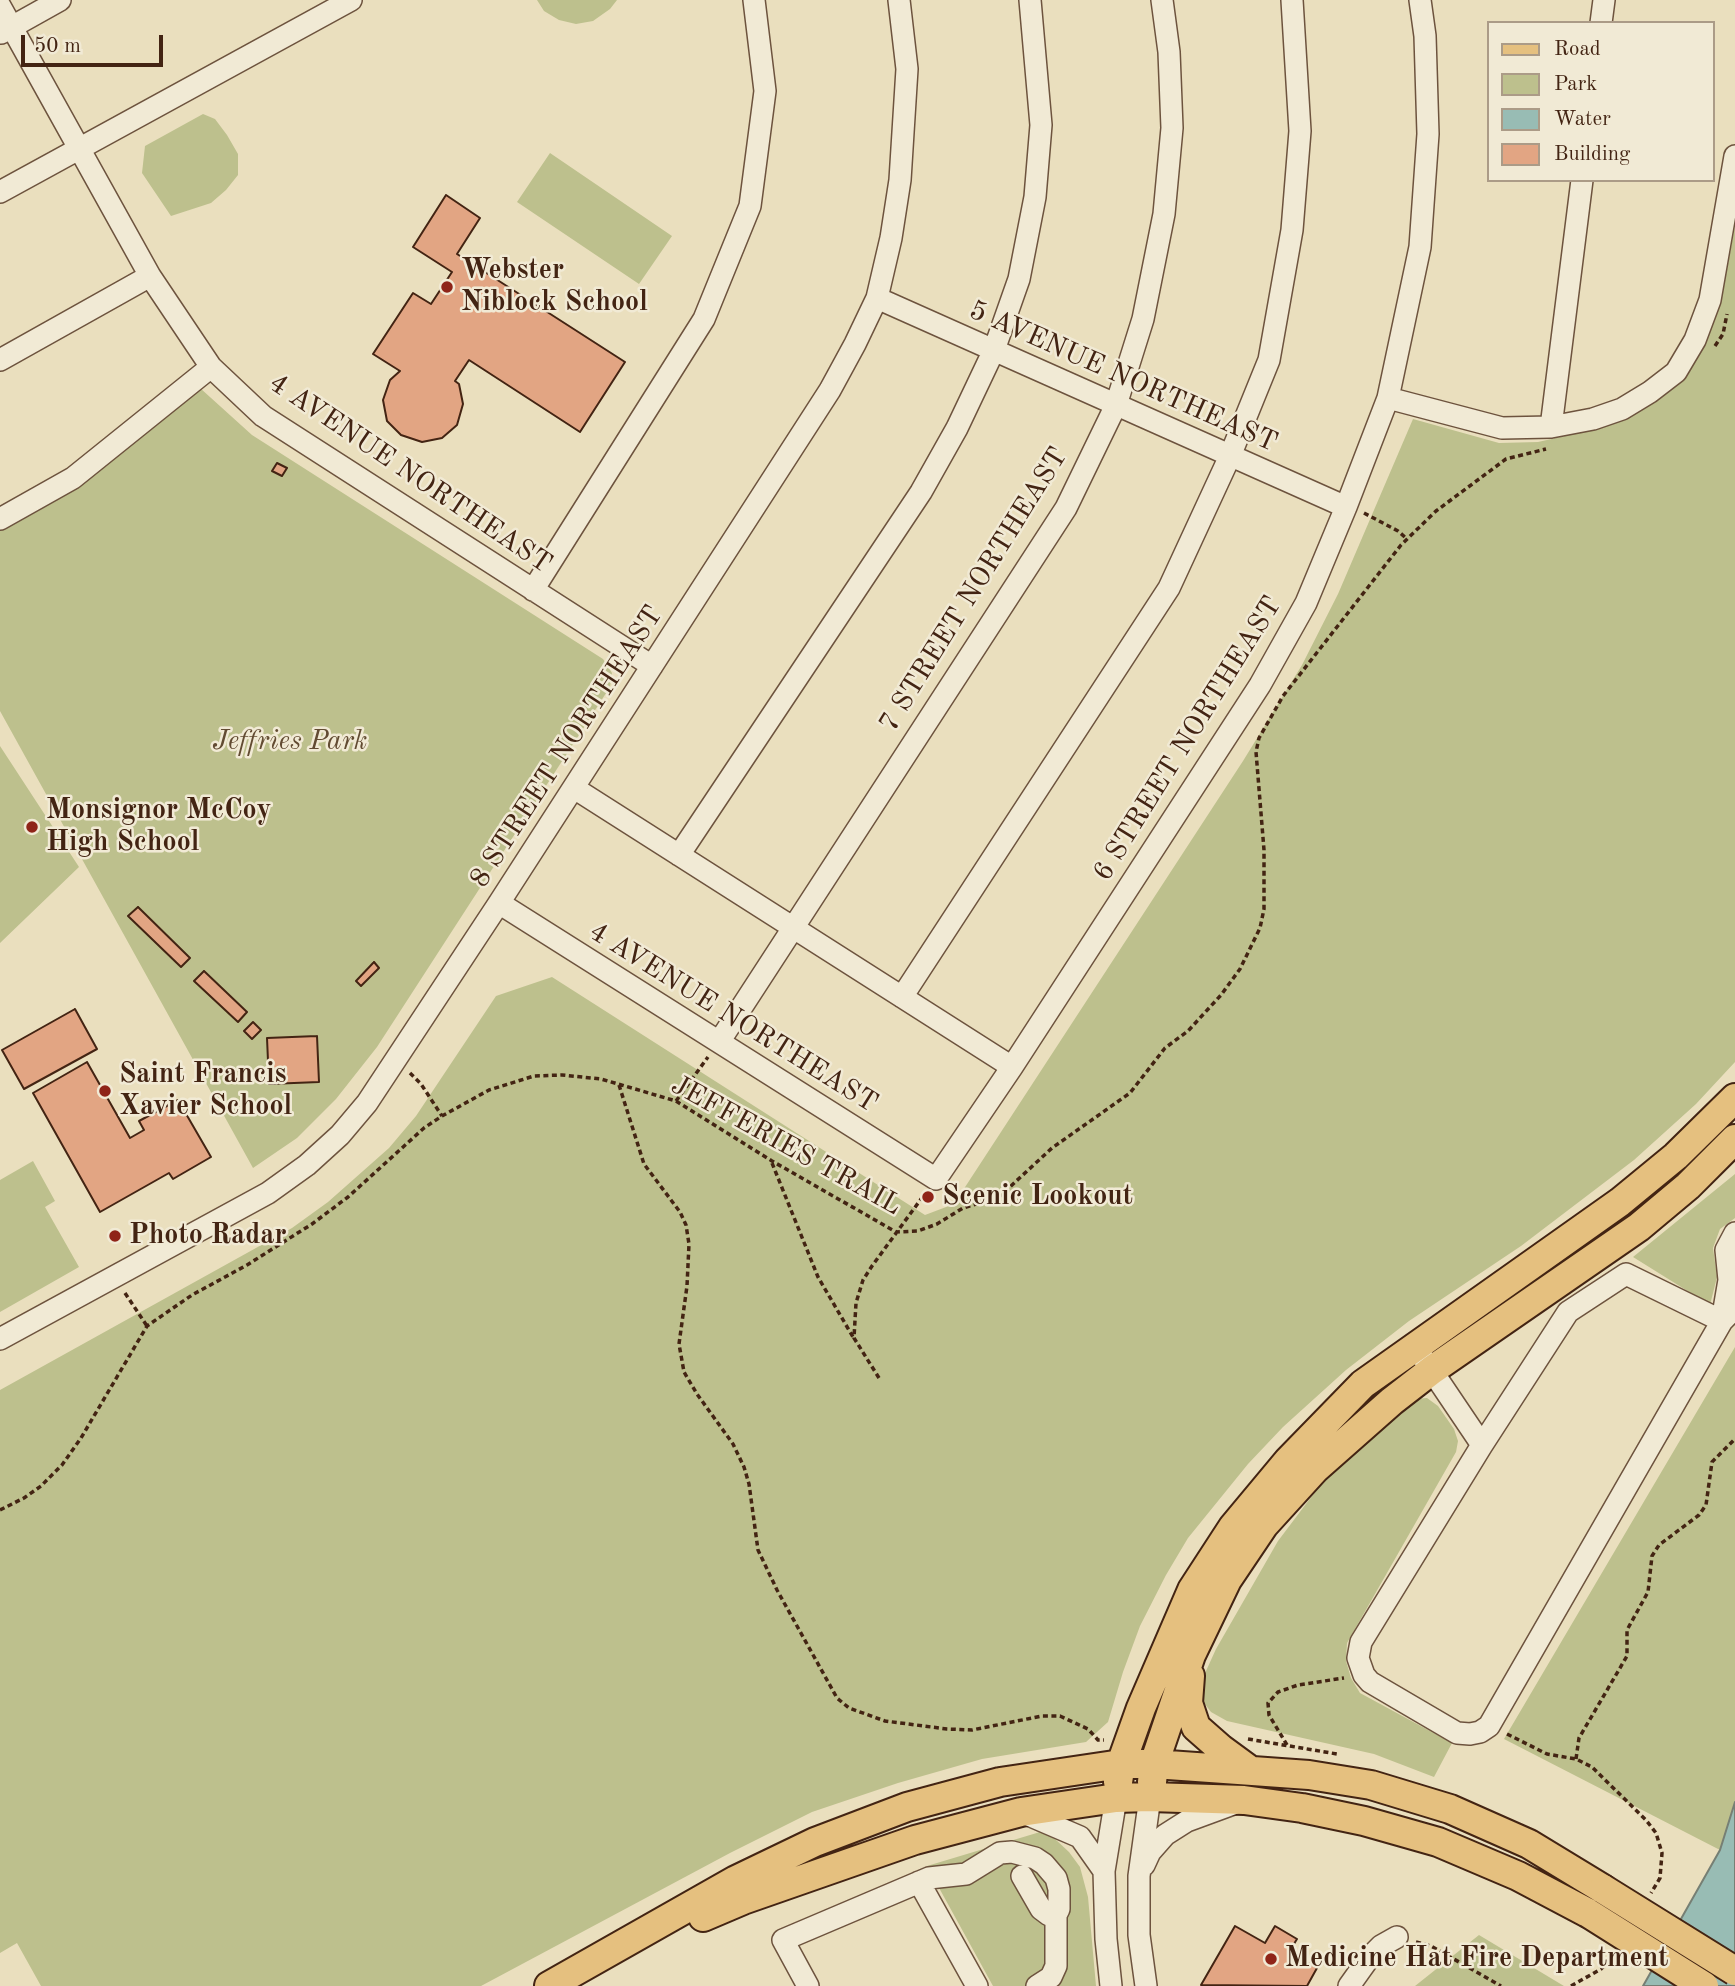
<!DOCTYPE html>
<html>
<head>
<meta charset="utf-8">
<style>
  body { margin:0 }
  #map { position:relative; width:1735px; height:1986px; overflow:hidden; background:#eadfbe; font-family:"Old Standard TT",serif }
  canvas { display:block }
  .legend { position:absolute; left:1487px; top:21px; width:228px; height:161px; box-sizing:border-box; background:#f1ead5; border:2px solid #ab9b87; margin:0; padding:9px 12px; list-style:none; font-size:21px; color:#432413 }
  .legend li { display:flex; align-items:center; gap:14px; height:35px }
  .legend b { width:35px; border:2px solid #ab9b87 }
  .scale { position:absolute; left:21px; top:35px; width:142px; height:32px; box-sizing:border-box; border:4px solid #432413; border-top:0; padding-left:9px; font-size:21px; line-height:24px; white-space:nowrap; color:#432413; -webkit-text-stroke:5px #f1ead5; paint-order:stroke }
</style>
</head>
<body>
<div id="map">
<canvas width="1735" height="1986"></canvas>
<ul class="legend">
<li><b style="height:9px;background:#e5c07f"></b>Road</li>
<li><b style="height:19px;background:#bdc08d"></b>Park</li>
<li><b style="height:19px;background:#98bcb4"></b>Water</li>
<li><b style="height:19px;background:#e2a583"></b>Building</li>
</ul>
<div class="scale">50 m</div>
</div>
<script>
const c = document.querySelector('canvas').getContext('2d');
c.lineJoin = 'round';
function fillPath(path, color) { c.fillStyle = color; c.fill(path, 'evenodd'); }
const shape = rows => new Path2D(rows.map(r => 'M' + r).join(''));
function strokePath(path, color, width, dash) { c.strokeStyle = color; c.lineWidth = width; c.lineCap = dash ? 'butt' : 'round'; c.setLineDash(dash || []); c.stroke(path); }
function write(font, color, halo, rows, align = 'center') {
  c.font = font + ' "Old Standard TT",serif'; c.lineWidth = 5; c.setLineDash([]); c.textBaseline = 'middle'; c.strokeStyle = halo; c.fillStyle = color; for (const [text, x, y, turn = 0] of rows) {
    c.save(); c.translate(x, y); c.rotate((+turn || 0) * Math.PI / 180); c.textAlign = isNaN(turn) ? turn : align; if (halo) c.strokeText(text, 0, 0); c.fillText(text, 0, 0); c.restore();
  }
}
fillPath(shape([
  [537,0,617,0,610,9,593,21,576,24,559,20,544,11],
  [203,114,215,119,227,135,238,154,238,175,226,190,211,203,171,216,142,173,145,146],
  [550,153,672,236,639,284,517,202],
  [1735,226,1735,1062,1696,1104,1634,1160,1521,1246,1409,1321,1346,1370,1283,1427,1248,1464,1188,1538,1166,1575,1140,1626,1123,1672,1108,1722,1086,1742,982,1759,898,1783,812,1812,730,1853,481,1986,41,1986,17,1943,0,1953,0,1390,292,1228,328,1202,389,1148,416,1116,496,996,552,977,925,1215,954,1204,1243,761,1302,665,1338,594,1413,419,1499,443,1538,442,1574,434,1612,420,1683,375,1706,343,1721,302],
  [200,388,252,435,603,659,612,673,610,687,377,1047,336,1099,297,1138,253,1168,0,711,0,529],
  [0,746,79,867,0,943],
  [33,1161,55,1201,45,1207,79,1267,0,1312,0,1180],
  [1735,1174,1735,1218,1720,1229,1713,1248,1717,1277,1710,1305,1633,1257],
  [1735,1347,1735,1802,1720,1850,1504,1739],
  [1427,1398,1438,1406,1454,1429,1458,1441,1456,1452,1347,1643,1346,1661,1351,1678,1360,1693,1452,1743,1434,1777,1374,1754,1227,1721,1211,1712,1201,1699,1201,1682,1216,1649,1278,1541,1318,1488,1354,1448,1414,1399],
  [1040,1832,1055,1839,1069,1852,1080,1867,1088,1897,1096,1986,993,1986,927,1866],
  [1479,1935,1564,1986,1415,1986]
]), '#bdc08d');
const water = shape([
  [1735,1802,1735,1986,1643,1986,1720,1850,1735,1802]
]);
fillPath(water, '#98bcb4');
strokePath(water, '#767f74', 2);
const building = shape([
  [446,195,480,218,457,254,625,362,580,432,469,360,455,381,459,384,463,404,457,425,442,438,422,442,401,435,387,421,383,400,390,380,400,371,373,354,413,293,431,304,452,272,413,247,446,195],
  [277,463,287,468,282,476,272,471,277,463],
  [138,907,190,958,181,967,128,916,138,907],
  [374,962,379,968,361,986,356,981,374,962],
  [204,971,247,1012,238,1022,194,981,204,971],
  [75,1009,97,1049,24,1089,2,1050,75,1009],
  [253,1022,261,1030,252,1039,244,1031,253,1022],
  [317,1036,319,1082,269,1084,267,1038,317,1036],
  [87,1062,130,1138,144,1130,139,1121,178,1100,211,1157,173,1179,169,1173,100,1212,33,1093,87,1062],
  [1235,1926,1265,1943,1275,1926,1297,1939,1289,1952,1317,1968,1307,1986,1201,1985,1235,1926]
]);
fillPath(building, '#e2a583');
strokePath(building, '#432413', 2);
const minor = shape([
  [0,6,150,276,211,367,263,416,652,666],
  [1601,23,1604,0],
  [1,33,60,0],
  [0,192,351,0],
  [877,298,1346,507],
  [0,360,150,276],
  [1388,398,1502,428,1551,427,1593,419,1622,409,1650,392,1676,372,1695,340,1710,300,1735,156],
  [1551,427,1582,180],
  [0,519,73,478,211,367],
  [533,590,704,319,750,206,765,91,754,0],
  [574,788,1012,1067],
  [679,855,921,492,957,428,994,350,1019,279,1035,197,1041,125,1030,0],
  [499,903,936,1179,1012,1067,1260,685,1306,603,1346,507,1388,398,1420,247,1428,134,1425,36,1420,0],
  [902,997,1169,588,1230,456,1269,360,1292,230,1300,131,1292,0],
  [719,1042,1066,508,1116,405,1143,319,1164,214,1172,128,1169,52,1162,0],
  [1722,1321,1729,1280,1726,1250,1735,1233],
  [0,1339,268,1193,307,1165,340,1135,367,1103,499,903,830,390,855,344,877,298,891,238,900,180,907,69,899,0],
  [1424,1359,1482,1445,1361,1642,1358,1658,1364,1675,1370,1682,1457,1733,1470,1734,1480,1732,1489,1726,1722,1321,1735,1308],
  [1482,1445,1568,1312,1626,1274,1722,1321],
  [1024,1813,1080,1837,1104,1871],
  [1144,1865,1150,1852,1165,1835,1187,1821,1236,1803],
  [1022,1876,1041,1909,1049,1915,1056,1915],
  [919,1882,977,1986],
  [808,1986,783,1940,929,1878,966,1874,1000,1853,1012,1852,1035,1858,1044,1864,1056,1878,1059,1889,1059,1909,1056,1915,1056,1966,1051,1977,1037,1986],
  [1111,1986,1106,1939,1104,1871,1116,1798],
  [1146,1986,1139,1935,1139,1876,1150,1797],
  [1349,1986,1369,1958,1381,1946,1397,1937]
]);
const major = shape([
  [1190,1676,1188,1703,1196,1727,1221,1749,1251,1771],
  [1118,1782,1121,1764,1141,1708,1192,1590,1233,1527,1288,1461,1363,1384,1620,1202,1676,1156,1735,1098],
  [1152,1782,1154,1764,1191,1655,1227,1580,1264,1525,1315,1469,1392,1401,1432,1370,1639,1227,1688,1186,1735,1139],
  [703,1917,743,1900,915,1840,1021,1812,1116,1798,1150,1797,1244,1800,1302,1808,1364,1821,1438,1842,1518,1876,1588,1913],
  [549,1986,736,1880,815,1842,907,1807,1000,1782,1121,1764,1154,1764,1309,1775,1371,1785,1450,1809,1529,1844,1603,1889]
]);
strokePath(minor, '#6d533e', 24);
strokePath(major, '#432413', 32);
strokePath(shape([
  [1715,346,1723,334,1727,314],
  [1364,513,1398,531,1407,539],
  [410,1073,421,1084,442,1116],
  [619,1085,644,1164,680,1212,686,1225,689,1244,687,1286,679,1344,684,1372,697,1394,733,1444,744,1467,749,1484,758,1550,777,1590,837,1698,849,1708,885,1721,947,1729,972,1730,1042,1716,1060,1716,1088,1729,1098,1740,1104,1740],
  [676,1101,708,1057],
  [772,1163,818,1277,853,1337],
  [125,1293,147,1326],
  [879,1378,854,1338,856,1303,863,1280,872,1266,924,1195],
  [0,1510,24,1498,41,1486,62,1465,81,1438,147,1326,192,1295,247,1265,312,1224,348,1197,424,1128,442,1116,489,1090,534,1076,562,1075,601,1079,676,1101,772,1161,896,1232,918,1231,937,1224,963,1208,999,1197,1052,1148,1130,1093,1165,1048,1188,1031,1221,995,1240,969,1260,928,1264,909,1264,850,1256,752,1259,738,1283,696,1401,545,1436,511,1506,459,1546,449],
  [1507,1734,1547,1754,1576,1759,1592,1767,1646,1820,1656,1833,1662,1853,1660,1878,1651,1893],
  [1248,1739,1337,1754],
  [1287,1745,1269,1715,1268,1703,1278,1692,1298,1685,1344,1678],
  [1576,1759,1579,1738,1627,1656,1627,1630,1648,1592,1652,1556,1659,1545,1699,1515,1706,1505,1712,1462,1735,1439],
  [1416,1942,1431,1946,1501,1986],
  [1571,1986,1601,1969,1613,1957]
]), '#432413', 3.5, [5, 3.5]);
strokePath(minor, '#f1ead5', 21);
strokePath(major, '#e5c07f', 28);
const majorBridge = shape([
  [1603,1889,1735,1971],
  [1588,1913,1704,1986]
]);
strokePath(majorBridge, '#432413', 32, []);
strokePath(majorBridge, '#e5c07f', 28);
for (const [x, y, r, color] of [
  [447,287,7,"#8f2418"],
  [32,827,7,"#8f2418"],
  [105,1091,7,"#8f2418"],
  [928,1197,7,"#8f2418"],
  [115,1236,7,"#8f2418"],
  [1271,1959,7,"#8f2418"]
]) { const dot = new Path2D(); dot.arc(x, y, r, 0, 2 * Math.PI); c.fillStyle = color; c.fill(dot); strokePath(dot, '#f1ead5', 2.5); }
write('bold 28px', '#432413', '#f1ead5', [
  ["Webster",461,271],
  ["Niblock School",461,303],
  ["Monsignor McCoy",46,811],
  ["High School",46,843],
  ["Saint Francis",119,1075],
  ["Xavier School",119,1107],
  ["Scenic Lookout",942,1197],
  ["Photo Radar",129,1236],
  ["Medicine Hat Fire Department",1285,1959]
], 'left');
write('28px', '#432413', '#f1ead5', [
  ["5 AVENUE NORTHEAST",1123,377,24],
  ["4 AVENUE NORTHEAST",410,474,34],
  ["7 STREET NORTHEAST",974,590,-58],
  ["6 STREET NORTHEAST",1188,739,-58],
  ["8 STREET NORTHEAST",567,747,-57],
  ["4 AVENUE NORTHEAST",733,1018,32],
  ["JEFFERIES TRAIL",786,1146,29]
]);
write('italic 28px', '#624b32', '#f1ead5', [
  ["Jeffries Park",290,742]
]);
</script>
</body>
</html>
